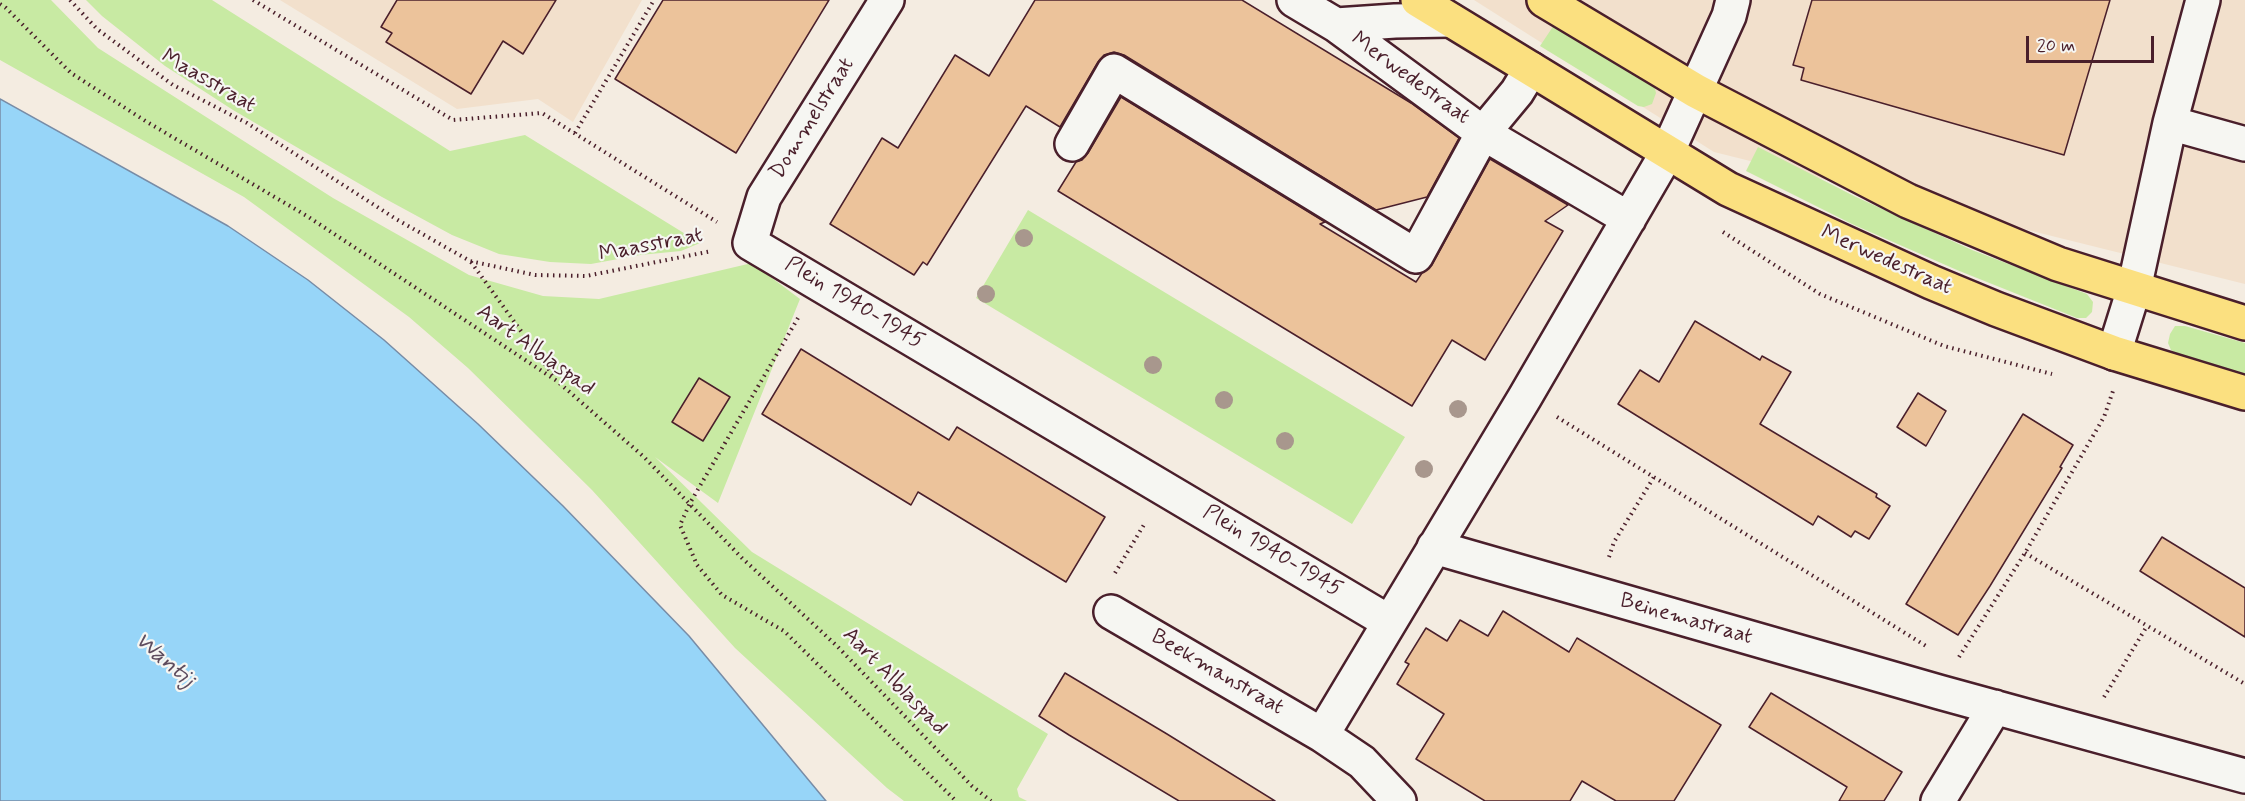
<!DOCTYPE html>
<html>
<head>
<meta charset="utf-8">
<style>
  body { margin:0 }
  #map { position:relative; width:2245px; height:801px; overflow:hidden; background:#f4ece1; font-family:Mynerve,sans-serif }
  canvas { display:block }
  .scale { position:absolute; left:2026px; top:36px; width:128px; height:27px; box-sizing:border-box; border:3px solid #4a1f2b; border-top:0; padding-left:8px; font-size:18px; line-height:21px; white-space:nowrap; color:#4a1f2b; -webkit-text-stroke:4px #f6f6f2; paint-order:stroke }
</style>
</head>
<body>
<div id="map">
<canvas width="2245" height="801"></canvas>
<div class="scale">20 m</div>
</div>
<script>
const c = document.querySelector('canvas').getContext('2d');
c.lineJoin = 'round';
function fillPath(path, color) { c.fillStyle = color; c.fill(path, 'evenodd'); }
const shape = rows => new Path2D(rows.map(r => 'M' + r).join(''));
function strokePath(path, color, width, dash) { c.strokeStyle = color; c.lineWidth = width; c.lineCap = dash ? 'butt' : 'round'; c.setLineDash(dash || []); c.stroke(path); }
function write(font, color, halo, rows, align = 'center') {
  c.font = font + ' Mynerve,sans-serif'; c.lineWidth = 4.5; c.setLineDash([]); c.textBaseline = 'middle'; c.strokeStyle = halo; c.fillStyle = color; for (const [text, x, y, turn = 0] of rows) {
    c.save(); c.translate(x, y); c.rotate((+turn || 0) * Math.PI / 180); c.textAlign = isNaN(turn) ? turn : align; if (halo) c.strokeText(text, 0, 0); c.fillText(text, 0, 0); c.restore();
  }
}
fillPath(shape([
  [280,0,642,0,573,122,538,99,457,109],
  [1474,0,2245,0,2245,284,1714,152]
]), '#f2e0cc');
fillPath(shape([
  [0,0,51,0,98,48,333,198,469,275,543,296,599,299,752,263,800,299,718,503,655,457,752,552,1048,734,1017,789,1019,797,1027,801,904,801,887,788,735,648,592,490,468,368,409,317,244,197,0,60],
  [86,0,212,0,450,151,525,135,700,243,681,251,640,255,591,264,550,262,499,254,452,235,382,197,233,110,165,66,102,16],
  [1554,25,1654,85,1656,93,1652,104,1644,107,1638,106,1540,46],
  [1758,147,1854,196,1972,250,2087,294,2093,302,2092,312,2086,318,2077,318,1957,270,1852,224,1746,171],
  [1028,210,1405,437,1352,524,976,298],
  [2175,326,2185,326,2245,343,2245,374,2177,354,2171,350,2168,343,2170,334]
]), '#c8eaa3');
const water = shape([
  [0,99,228,226,308,280,384,340,478,424,563,506,689,636,826,801,0,801,0,99]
]);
fillPath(water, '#97d5f8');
strokePath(water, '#788ca6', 1.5);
const building = shape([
  [397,0,556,0,523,54,503,41,471,94,386,42,392,33,381,27,397,0],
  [663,0,829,0,736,153,615,79,663,0],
  [1035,0,1242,0,1411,103,1459,138,1427,197,1376,210,1124,55,1114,52,1104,55,1098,62,1060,127,1026,106,927,265,923,262,914,275,830,224,882,138,898,148,955,55,989,76,1035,0],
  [1812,0,2110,0,2064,155,1801,80,1804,68,1793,65,1812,0],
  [1121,97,1325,222,1320,224,1416,282,1422,273,1432,265,1490,159,1568,205,1545,221,1563,231,1485,360,1452,340,1412,406,1058,191,1076,162,1082,160,1088,153,1121,97],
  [1695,321,1760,360,1762,356,1791,372,1760,424,1877,494,1876,497,1890,506,1869,539,1855,531,1851,537,1818,516,1813,525,1618,404,1640,370,1659,382,1695,321],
  [801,349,949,440,957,427,1105,517,1066,582,918,492,911,505,762,414,801,349],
  [699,378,730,397,703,441,672,422,699,378],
  [1918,393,1946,411,1926,446,1897,427,1918,393],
  [2023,414,2073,445,2060,467,2062,468,1990,586,1958,635,1906,604,2023,414],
  [2162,537,2245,588,2245,637,2140,571,2162,537],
  [1503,611,1569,652,1577,638,1721,725,1674,801,1616,801,1582,781,1570,801,1485,801,1416,759,1444,714,1397,684,1409,664,1405,662,1426,628,1447,641,1460,620,1488,636,1503,611],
  [1065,673,1167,734,1275,801,1179,801,1069,735,1039,716,1065,673],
  [1771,693,1902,772,1884,801,1839,801,1847,787,1749,727,1771,693]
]);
fillPath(building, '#ecc39b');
strokePath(building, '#4a1f2b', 1.5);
const minor = shape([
  [887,0,764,197,750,243,1389,622],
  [1294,0,1336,25,1395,21,1450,20],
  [1336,25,1483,133,1629,219],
  [2170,123,2245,144],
  [1072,144,1114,71,1416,256,1483,133,1517,92,1531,69],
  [2114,353,2134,289,2170,123,2203,0],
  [1434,547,1939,692,2245,776],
  [1111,612,1322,735,1362,762,1399,801],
  [1322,735,1525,397,1667,153,1729,16,1733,0],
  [1938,801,1995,707]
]);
const major = shape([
  [1418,0,1728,189,1931,282,1996,309,2114,353,2245,393],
  [1544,0,1696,91,1908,201,2058,264,2245,323]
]);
strokePath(minor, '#4a1f2b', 38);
strokePath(major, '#4a1f2b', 38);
strokePath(shape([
  [70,0,97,29,173,85,247,123,396,219,470,261,535,275,586,276,712,251],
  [253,0,453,120,542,113,717,222],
  [0,4,6,8,71,73,147,122,307,216,557,381,644,457,742,558,837,646,972,786,991,801],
  [575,133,654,0],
  [1723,232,1820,294,1944,346,2052,374],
  [471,262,555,378],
  [798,318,690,503,680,525,697,565,722,595,784,631,956,801],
  [1557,417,1926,646],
  [2025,553,2245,684],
  [1609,557,1614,542,1654,477],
  [1115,573,1145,523],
  [1959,657,2025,553,2104,417,2113,391],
  [2104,697,2147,626]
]), '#4a1f2b', 4, [1.5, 4.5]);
strokePath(minor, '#f6f6f2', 33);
strokePath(major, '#fbe080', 33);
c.fillStyle = '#a8978d';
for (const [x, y] of [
  [1024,238],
  [986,294],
  [1153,365],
  [1224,400],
  [1458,409],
  [1285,441],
  [1424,469]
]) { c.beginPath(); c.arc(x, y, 9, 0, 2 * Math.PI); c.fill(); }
write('22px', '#4a1f2b', '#f6f6f2', [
  ["Merwedestraat",1410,79,36],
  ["Maasstraat",208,82,30],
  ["Dommelstraat",813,119,-58],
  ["Maasstraat",651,246,-11],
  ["Merwedestraat",1886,261,24],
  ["Plein 1940-1945",854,304,31],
  ["Aart Alblaspad",535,351,36],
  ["Plein 1940-1945",1272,552,31],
  ["Beinemastraat",1686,620,16],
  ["Beekmanstraat",1217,673,30],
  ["Aart Alblaspad",894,682,46]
]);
write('italic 24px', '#5d4c5e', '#f6f6f2', [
  ["Wantij",164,661,41]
]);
</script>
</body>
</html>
